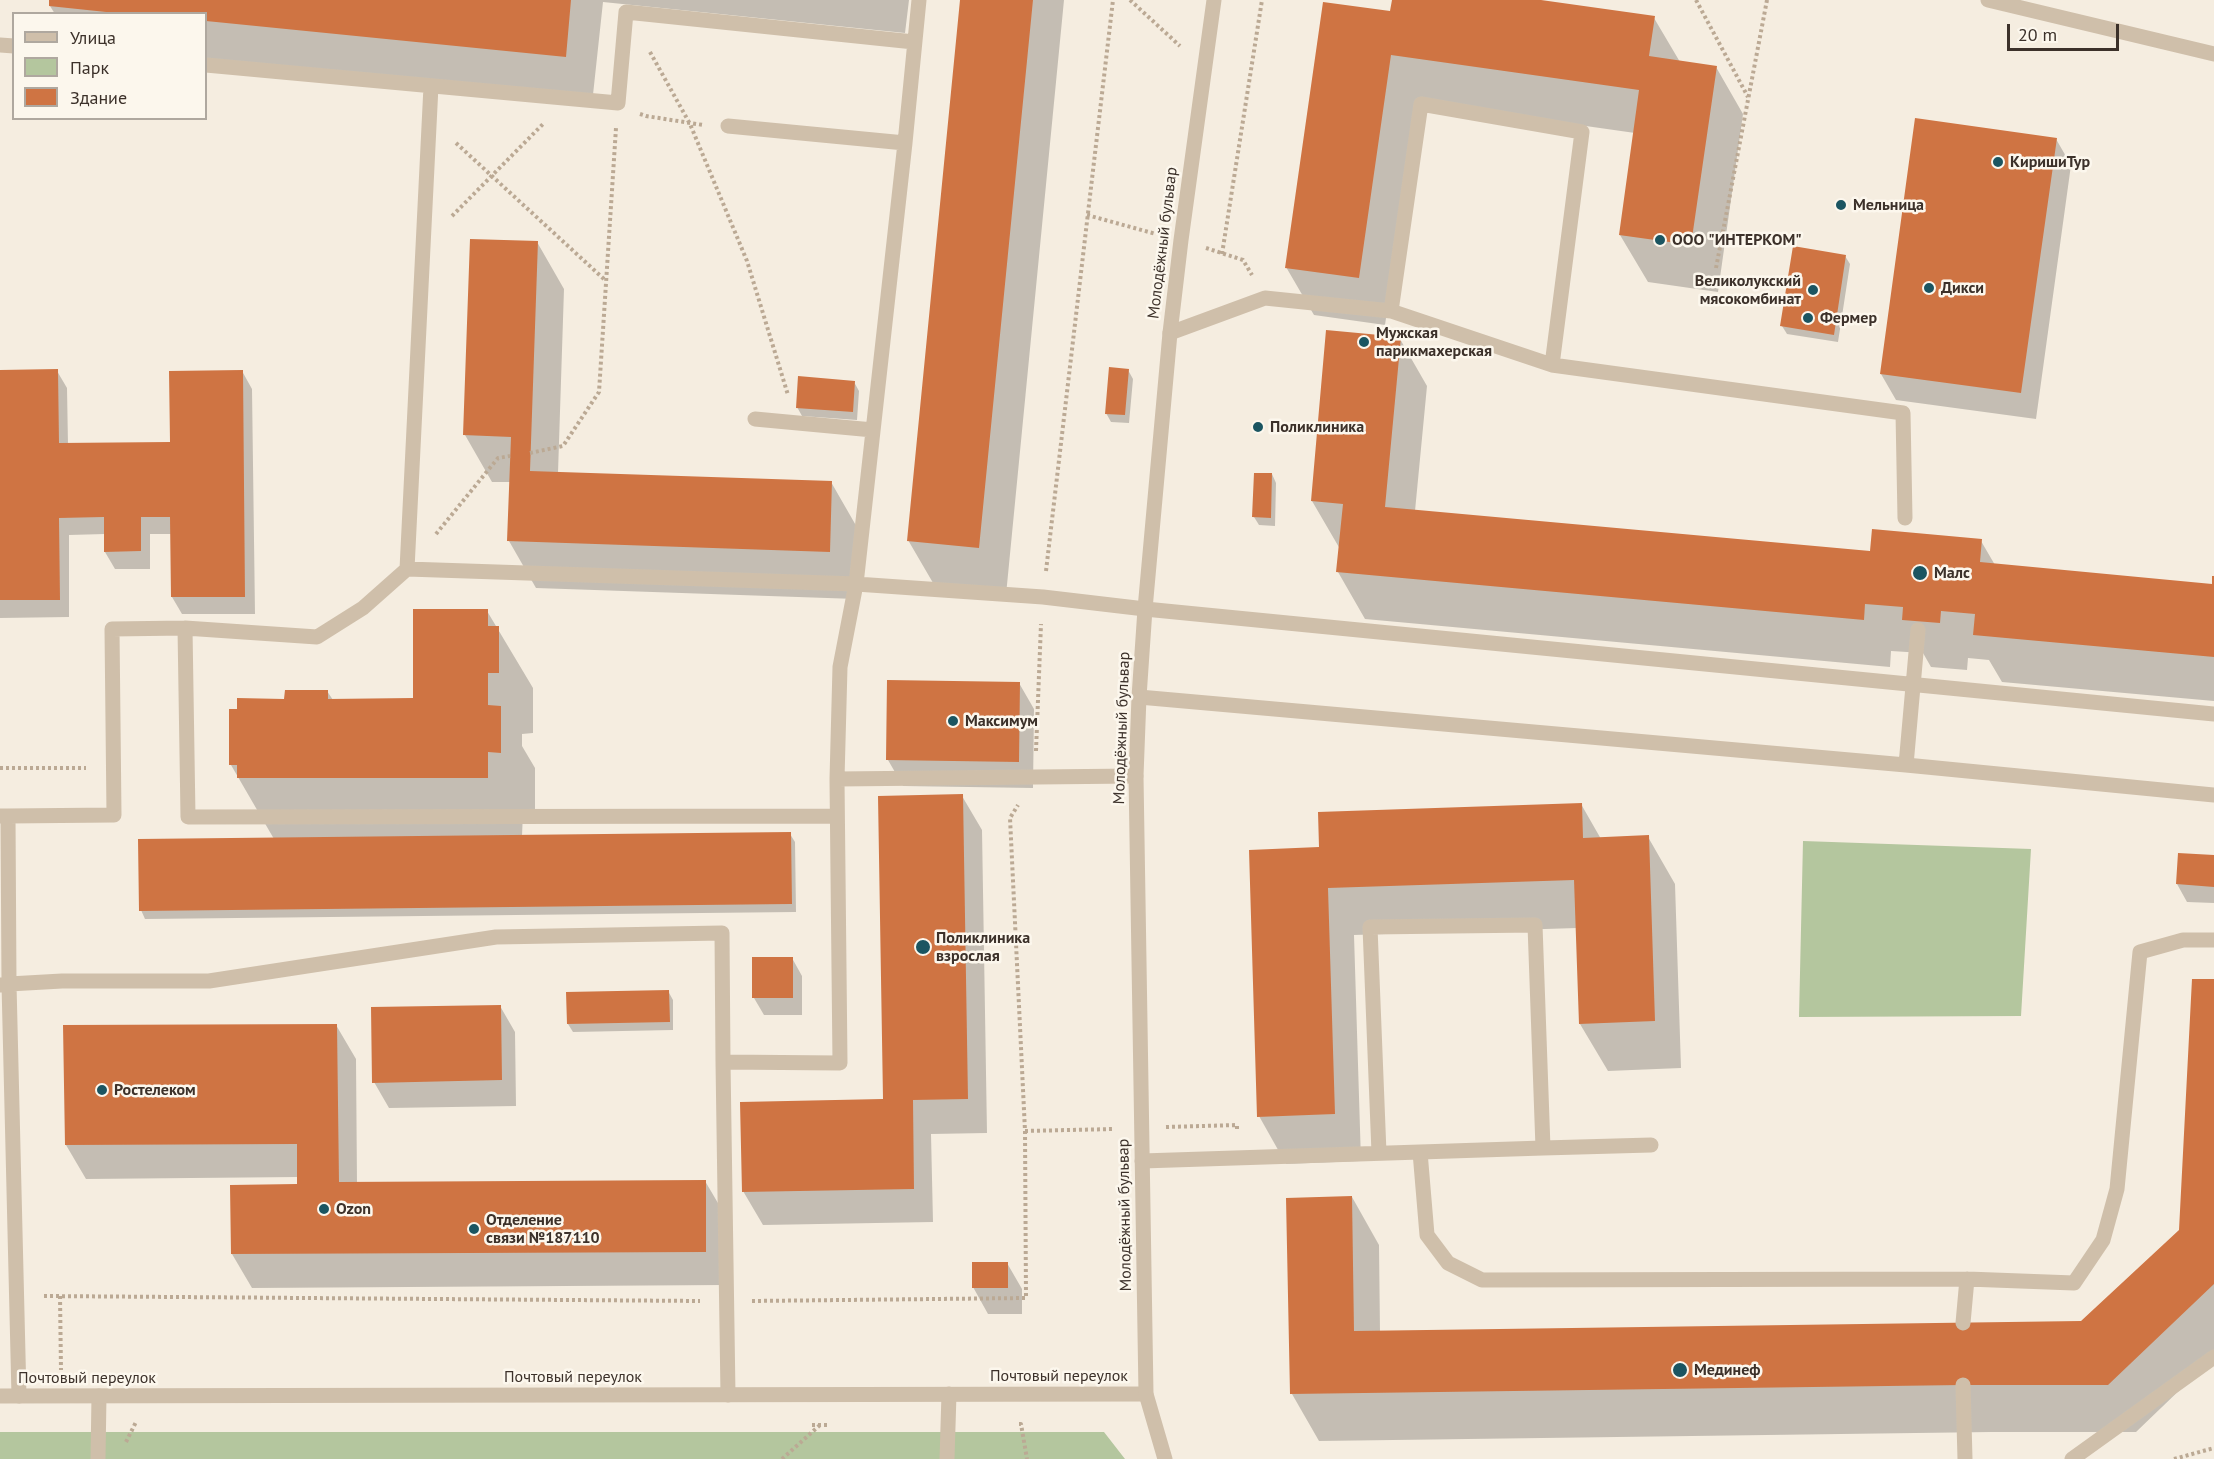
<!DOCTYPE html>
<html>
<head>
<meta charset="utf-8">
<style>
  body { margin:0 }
  #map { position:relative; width:2214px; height:1459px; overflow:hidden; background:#f5ede0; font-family:"PT Sans",sans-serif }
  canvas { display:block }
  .legend { position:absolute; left:12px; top:12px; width:195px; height:108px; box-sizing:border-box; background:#fcf7ed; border:2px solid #afa89f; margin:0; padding:8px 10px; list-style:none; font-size:18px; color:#3c312a }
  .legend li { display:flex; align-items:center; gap:12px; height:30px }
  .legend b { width:30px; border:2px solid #afa89f }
  .scale { position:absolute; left:2007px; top:24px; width:112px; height:27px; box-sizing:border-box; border:3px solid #3c312a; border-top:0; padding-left:8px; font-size:18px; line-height:21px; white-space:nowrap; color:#3c312a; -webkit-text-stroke:4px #fcf7ed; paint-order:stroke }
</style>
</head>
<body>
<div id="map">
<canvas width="2214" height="1459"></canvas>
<ul class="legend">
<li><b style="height:8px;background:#cfbfaa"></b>Улица</li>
<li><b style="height:16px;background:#b4c69e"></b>Парк</li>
<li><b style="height:16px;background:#cf7443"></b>Здание</li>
</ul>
<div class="scale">20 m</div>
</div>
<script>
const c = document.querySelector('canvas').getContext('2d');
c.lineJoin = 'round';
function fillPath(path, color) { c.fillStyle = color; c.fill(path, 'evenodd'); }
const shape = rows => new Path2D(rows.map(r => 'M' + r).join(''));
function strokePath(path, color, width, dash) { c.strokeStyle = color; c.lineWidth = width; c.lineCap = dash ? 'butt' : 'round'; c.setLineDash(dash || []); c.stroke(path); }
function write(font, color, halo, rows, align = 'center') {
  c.font = font + ' "PT Sans",sans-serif'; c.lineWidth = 5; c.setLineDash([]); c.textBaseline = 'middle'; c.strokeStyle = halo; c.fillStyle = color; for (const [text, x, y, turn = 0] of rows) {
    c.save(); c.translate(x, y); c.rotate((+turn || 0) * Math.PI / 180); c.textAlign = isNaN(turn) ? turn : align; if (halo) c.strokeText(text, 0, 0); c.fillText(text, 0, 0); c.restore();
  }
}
fillPath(shape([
  [1803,841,2031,849,2021,1016,1799,1017],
  [0,1432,1104,1432,1125,1459,0,1459]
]), '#b4c69e');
fillPath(shape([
  [51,0,909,0,905,33,603,2,592,104,206,66,206,14,55,14,50,6],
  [961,0,1064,0,1006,595,936,588,908,540],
  [1393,0,1530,0,1654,18,1680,62,1716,67,1743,114,1718,292,1648,282,1620,235,1635,133,1417,102,1385,325,1314,315,1286,267,1391,13],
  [2056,139,2071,165,2036,419,1896,400,1881,374],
  [537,242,564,289,558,473,831,482,858,529,856,599,536,588,509,541,511,482,492,482,465,435],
  [1845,256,1850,264,1838,342,1787,334,1782,326],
  [1400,339,1427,386,1415,511,1871,553,1981,541,1995,565,2213,585,2214,575,2214,701,2002,682,1989,660,1968,658,1967,670,1931,667,1923,653,1891,651,1890,667,1365,619,1338,572,1340,549,1312,501],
  [1128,370,1133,379,1129,423,1111,422,1106,413],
  [57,371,67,388,68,445,171,443,242,371,252,389,255,614,182,614,172,597,171,534,150,534,150,569,115,569,105,552,105,534,69,535,69,617,0,618,0,372],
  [854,382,859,391,857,420,802,416,797,407],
  [1272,474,1276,483,1275,526,1259,525,1254,517],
  [487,611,533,688,533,733,522,734,522,746,535,768,535,813,523,812,522,836,790,834,795,842,796,912,145,919,141,910,274,839,231,765,286,700,327,691,333,700,414,700],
  [1019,683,1034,709,1033,788,903,786,888,760],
  [962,796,982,830,987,1133,931,1134,933,1222,763,1225,743,1191,885,1101],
  [1581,804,1601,839,1648,837,1675,884,1681,1068,1608,1071,1580,1024,1577,928,1354,935,1361,1161,1286,1164,1259,1116,1320,849],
  [2179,855,2214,857,2214,903,2187,902,2177,884],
  [792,958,802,976,802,1015,764,1015,754,998],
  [2214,981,2214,1357,2136,1432,1991,1432,1319,1441,1292,1394,1288,1199,1352,1197,1379,1245,1380,1332,2081,1323,2181,1231],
  [668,991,673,1000,673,1030,573,1032,568,1024],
  [500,1006,515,1032,516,1106,389,1108,374,1082],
  [336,1025,356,1059,357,1184,705,1181,725,1215,725,1285,252,1288,232,1254,299,1186,299,1177,86,1179,66,1145],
  [1007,1263,1022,1289,1022,1314,988,1314,973,1287]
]), '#0003');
fillPath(shape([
  [49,0,571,0,566,57,206,21,206,14,125,14,49,6],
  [960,0,1033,0,979,548,907,541],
  [1392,0,1541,0,1655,16,1649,56,1717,66,1691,245,1619,235,1639,90,1391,55,1359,278,1285,268,1323,2,1390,11],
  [1915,118,2057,138,2021,393,1880,374],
  [470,239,538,241,530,471,832,481,830,552,507,541,511,437,463,435],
  [1793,246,1846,255,1834,335,1780,326],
  [1326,330,1401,337,1385,507,1870,551,1872,529,1982,539,1980,562,2212,584,2212,576,2214,576,2214,657,1973,635,1975,614,1941,611,1940,623,1902,620,1903,607,1865,604,1864,620,1336,572,1343,504,1311,501],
  [1109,367,1129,369,1125,415,1105,414],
  [58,369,59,443,170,442,169,371,243,370,245,597,171,597,170,517,141,517,141,551,104,552,104,517,59,518,60,600,0,600,0,370],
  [798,376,855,381,853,412,796,408],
  [1254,473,1272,473,1271,518,1252,517],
  [413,609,488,609,488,626,499,626,499,673,488,673,488,705,501,706,501,753,488,752,488,778,237,778,237,765,229,765,229,709,237,709,237,698,284,699,285,690,328,690,328,699,413,698],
  [887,680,1020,682,1019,762,886,760],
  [963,794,968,1099,913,1100,914,1189,742,1192,740,1102,883,1099,878,796],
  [1582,803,1583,838,1649,835,1655,1021,1579,1024,1574,880,1328,888,1335,1114,1257,1117,1249,850,1319,847,1318,812],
  [791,832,792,904,139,911,138,839],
  [2178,853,2214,855,2214,887,2176,884],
  [752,957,793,957,793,998,752,998],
  [2192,979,2214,979,2214,1284,2108,1385,1963,1385,1290,1394,1286,1198,1352,1196,1354,1331,2081,1321,2179,1230],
  [669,990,670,1022,567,1024,566,992],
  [501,1005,502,1080,372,1083,371,1007],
  [337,1024,339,1182,706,1180,706,1252,231,1254,230,1185,297,1184,297,1144,65,1145,63,1025],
  [972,1262,1008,1262,1008,1288,972,1288]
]), '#cf7443');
strokePath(shape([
  [1130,0,1180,46],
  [1696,0,1748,97],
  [650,52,690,124,747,261,788,395],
  [640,114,646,116,703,125],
  [456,143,605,280],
  [1087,215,1156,234],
  [452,216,544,123],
  [1206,248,1243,260,1252,275],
  [1222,254,1262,0],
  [1716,268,1767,0],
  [530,453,563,446,599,392,616,128],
  [436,534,498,458,510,456],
  [1046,571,1113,0],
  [1036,751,1041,624],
  [0,768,86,768],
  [1166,1127,1237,1125,1237,1130],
  [1025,1131,1114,1129],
  [44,1296,700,1301],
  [60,1296,61,1370],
  [752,1301,1026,1298,1025,1131,1010,818,1018,805],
  [1019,1424,1021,1424,1027,1459],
  [812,1425,829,1425],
  [126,1442,136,1422],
  [782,1459,820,1425],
  [2174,1459,2214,1448]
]), '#bba994', 4, [3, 3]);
strokePath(shape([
  [1988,0,2214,54],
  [0,45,14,46],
  [206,65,618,103,626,12,914,42],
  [728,126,905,143],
  [1391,311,1421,104,1582,132,1552,365],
  [1170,333,1265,298,1391,311,1552,365,1903,413,1905,518],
  [755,419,873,430],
  [407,569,431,86],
  [1139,697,1906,765,2214,795],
  [1906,765,1918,630],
  [837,779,840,667,856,584,905,143,919,0],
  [0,816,8,816,9,984,62,981,209,981,496,937,722,933,723,1062],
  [8,816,114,815,112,629,185,628],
  [837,816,188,817,185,628,317,637,363,608,407,569,856,584,1043,597,1145,609,2214,714],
  [0,985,9,984,19,1396],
  [1420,1152,1543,1148],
  [1379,1153,1370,927,1535,925,1543,1148,1651,1145],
  [1142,1161,1420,1152,1427,1235,1448,1263,1482,1280,1967,1279,2074,1283,2103,1240,2117,1189,2140,952,2183,940,2214,940],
  [1963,1323,1967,1279],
  [1963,1385,1965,1459],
  [728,1395,723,1062,840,1063,837,779,1136,776],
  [98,1459,99,1396],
  [947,1459,949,1394]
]), '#cfbfaa', 15);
strokePath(shape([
  [0,1396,1146,1394],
  [2072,1459,2214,1357]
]), '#cfbfaa', 15);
strokePath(shape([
  [1165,1459,1146,1394,1136,776,1139,697,1145,609,1170,333,1181,240,1214,0]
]), '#cfbfaa', 15);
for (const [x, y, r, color] of [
  [1998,162,6,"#1b5561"],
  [1841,205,6,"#1b5561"],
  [1660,240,6,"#1b5561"],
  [1929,288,6,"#1b5561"],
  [1813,290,6,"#1b5561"],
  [1808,318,6,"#1b5561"],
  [1364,342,6,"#1b5561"],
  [1258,427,6,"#1b5561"],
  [1920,573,8,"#1b5561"],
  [953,721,6,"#1b5561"],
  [923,947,8,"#1b5561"],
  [102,1090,6,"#1b5561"],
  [324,1209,6,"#1b5561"],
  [474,1229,6,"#1b5561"],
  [1680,1370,8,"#1b5561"]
]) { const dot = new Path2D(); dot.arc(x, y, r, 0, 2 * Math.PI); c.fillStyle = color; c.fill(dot); strokePath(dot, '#fcf7ed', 2); }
write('bold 16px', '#3c312a', '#fcf7ed', [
  ["КиришиТур",2010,162],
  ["Мельница",1853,205],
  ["ООО \"ИНТЕРКОМ\"",1672,240],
  ["Великолукский",1801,281,"right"],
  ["мясокомбинат",1801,299,"right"],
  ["Дикси",1941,288],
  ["Фермер",1820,318],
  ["Мужская",1376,333],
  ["парикмахерская",1376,351],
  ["Поликлиника",1270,427],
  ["Малс",1934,573],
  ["Максимум",965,721],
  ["Поликлиника",936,938],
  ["взрослая",936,956],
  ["Ростелеком",114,1090],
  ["Ozon",336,1209],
  ["Отделение",486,1220],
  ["связи №187110",486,1238],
  ["Мединеф",1694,1370]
], 'left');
write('16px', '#3c312a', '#fcf7ed', [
  ["Молодёжный бульвар",1163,243,-83],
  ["Молодёжный бульвар",1122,728,-88],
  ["Молодёжный бульвар",1125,1215,-91],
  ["Почтовый переулок",1059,1376],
  ["Почтовый переулок",573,1377],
  ["Почтовый переулок",87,1378]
]);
</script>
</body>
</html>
